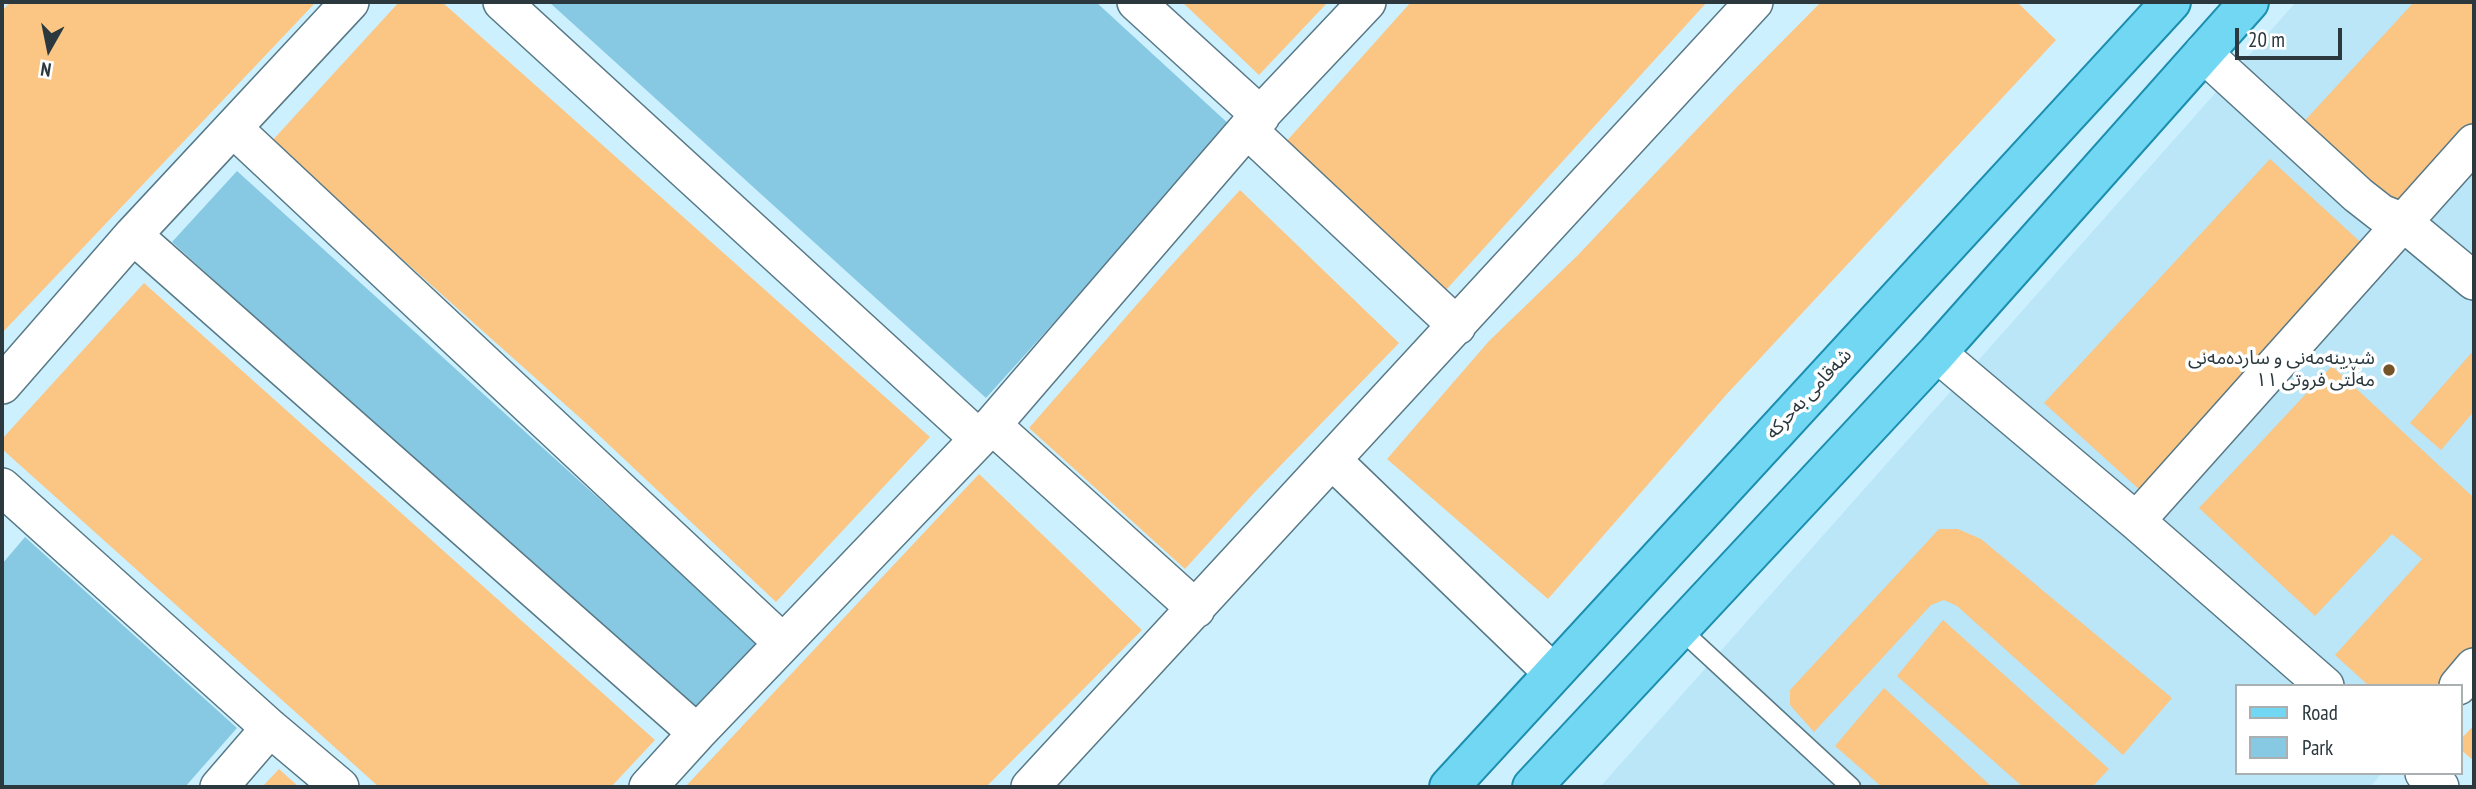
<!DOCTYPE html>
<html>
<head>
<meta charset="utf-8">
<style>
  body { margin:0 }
  #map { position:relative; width:2476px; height:789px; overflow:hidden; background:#cdf0ff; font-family:"PT Sans Narrow",sans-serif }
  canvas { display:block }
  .frame { position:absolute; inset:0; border:4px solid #2b393f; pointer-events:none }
  .legend { position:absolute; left:2235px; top:684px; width:228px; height:91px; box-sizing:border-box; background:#fff; border:2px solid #aab0b2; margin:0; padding:9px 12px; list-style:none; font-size:21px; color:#2b393f }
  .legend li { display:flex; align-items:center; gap:14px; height:35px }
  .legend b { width:35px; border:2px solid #aab0b2 }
  .north { position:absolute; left:14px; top:14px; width:70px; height:70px; -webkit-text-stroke:5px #fff; paint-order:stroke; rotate:189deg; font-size:19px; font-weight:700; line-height:28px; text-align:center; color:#2b393f }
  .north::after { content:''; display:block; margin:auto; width:24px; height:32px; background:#2b393f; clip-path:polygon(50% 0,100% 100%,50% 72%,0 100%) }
  .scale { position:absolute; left:2235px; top:28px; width:107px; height:32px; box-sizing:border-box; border:4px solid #2b393f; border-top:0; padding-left:9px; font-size:21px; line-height:24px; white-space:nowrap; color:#2b393f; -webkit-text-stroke:5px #fff; paint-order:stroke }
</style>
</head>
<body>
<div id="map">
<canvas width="2476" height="789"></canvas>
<div class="frame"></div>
<ul class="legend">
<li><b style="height:9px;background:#72d7f3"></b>Road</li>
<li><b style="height:19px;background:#87c9e3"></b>Park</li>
</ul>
<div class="north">N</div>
<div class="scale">20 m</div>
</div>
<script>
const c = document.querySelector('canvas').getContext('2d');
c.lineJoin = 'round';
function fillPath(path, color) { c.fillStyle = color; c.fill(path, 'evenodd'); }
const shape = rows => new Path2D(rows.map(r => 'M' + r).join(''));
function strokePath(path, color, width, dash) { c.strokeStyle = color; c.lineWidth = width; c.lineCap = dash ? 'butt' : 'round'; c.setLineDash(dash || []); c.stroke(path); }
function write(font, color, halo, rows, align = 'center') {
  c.font = font + ' "PT Sans Narrow","Noto Sans Arabic",sans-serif'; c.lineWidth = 7; c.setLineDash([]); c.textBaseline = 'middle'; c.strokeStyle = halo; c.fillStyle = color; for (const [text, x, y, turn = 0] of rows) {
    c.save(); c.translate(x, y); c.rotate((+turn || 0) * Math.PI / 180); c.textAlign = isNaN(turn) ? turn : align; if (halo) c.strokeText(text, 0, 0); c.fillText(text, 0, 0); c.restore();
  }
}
fillPath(shape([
  [2296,2,2474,2,2474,672,2460,686,2236,686,2236,773,2382,773,2370,787,1600,787]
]), '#bae6f8');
fillPath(shape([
  [549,2,1096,2,1231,126,986,398],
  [237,171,764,648,699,719,172,242],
  [25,537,237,728,185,787,2,787,2,564]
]), '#87c9e3');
fillPath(shape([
  [10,2,316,2,2,333,2,11],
  [399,2,442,2,930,437,776,602,588,425,271,142],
  [1182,2,1328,2,1259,75],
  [1411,2,1707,2,1446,290,1284,144],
  [1821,2,2017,2,2056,40,1726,395,1548,599,1387,459,1489,341,1577,256,1735,89],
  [2414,2,2474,2,2474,130,2396,215,2298,128],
  [2270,159,2368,249,2141,491,2044,403],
  [1240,190,1399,343,1254,493,1185,569,1029,428,1167,270],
  [144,283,655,740,611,787,379,787,2,449,2,439],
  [2474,350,2474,411,2441,450,2410,423],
  [2332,366,2474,498,2474,657,2449,686,2369,686,2335,655,2422,559,2392,534,2315,616,2199,508],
  [979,474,1142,630,986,787,685,787],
  [1939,529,1958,529,1981,539,2172,698,2123,755,1957,606,1944,600,1931,605,1814,732,1790,705,1790,690],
  [1943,620,2109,769,2092,787,2023,787,1897,676],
  [1884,688,1992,787,1882,787,1835,746],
  [2474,725,2474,761,2460,749,2460,740],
  [279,769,299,787,262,787]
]), '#fbc584');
const lane = shape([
  [1680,629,1851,787]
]);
const street = shape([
  [502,2,978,438],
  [1136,2,1261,116],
  [2203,53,2358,195,2381,213,2403,222,2474,281],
  [234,129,783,643],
  [1247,129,1457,326],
  [133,235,697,733],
  [1937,353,2136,521,2325,686],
  [2,385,133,235,350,2],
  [992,425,1196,609],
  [1333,461,1553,673],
  [2,487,270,728,340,787],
  [2136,521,2474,143],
  [2458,686,2474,667],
  [2424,773,2440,787],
  [219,787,270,728],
  [648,787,697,733,992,425,1247,129,1367,2],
  [1030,787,1754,2]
]);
const primary = shape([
  [1449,787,2171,2],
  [1532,787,1937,353,2249,2]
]);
strokePath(lane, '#587885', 21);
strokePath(street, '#587885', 40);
strokePath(primary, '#1c8eaf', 42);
strokePath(lane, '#fff', 18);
strokePath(street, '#fff', 37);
strokePath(primary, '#72d7f3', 38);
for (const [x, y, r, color] of [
  [2389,370,7,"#75542a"]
]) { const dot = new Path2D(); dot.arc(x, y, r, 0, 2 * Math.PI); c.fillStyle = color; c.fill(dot); strokePath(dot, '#fff', 2.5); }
write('19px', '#2b393f', '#fff', [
  ["شیرینەمەنی و ساردەمەنی",2375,359],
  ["مەڵتی فروتی ١١",2375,381]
], 'right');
write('19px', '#2b393f', '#fff', [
  ["شەقامی بەحرکە",1809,394,-47]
]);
</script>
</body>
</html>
